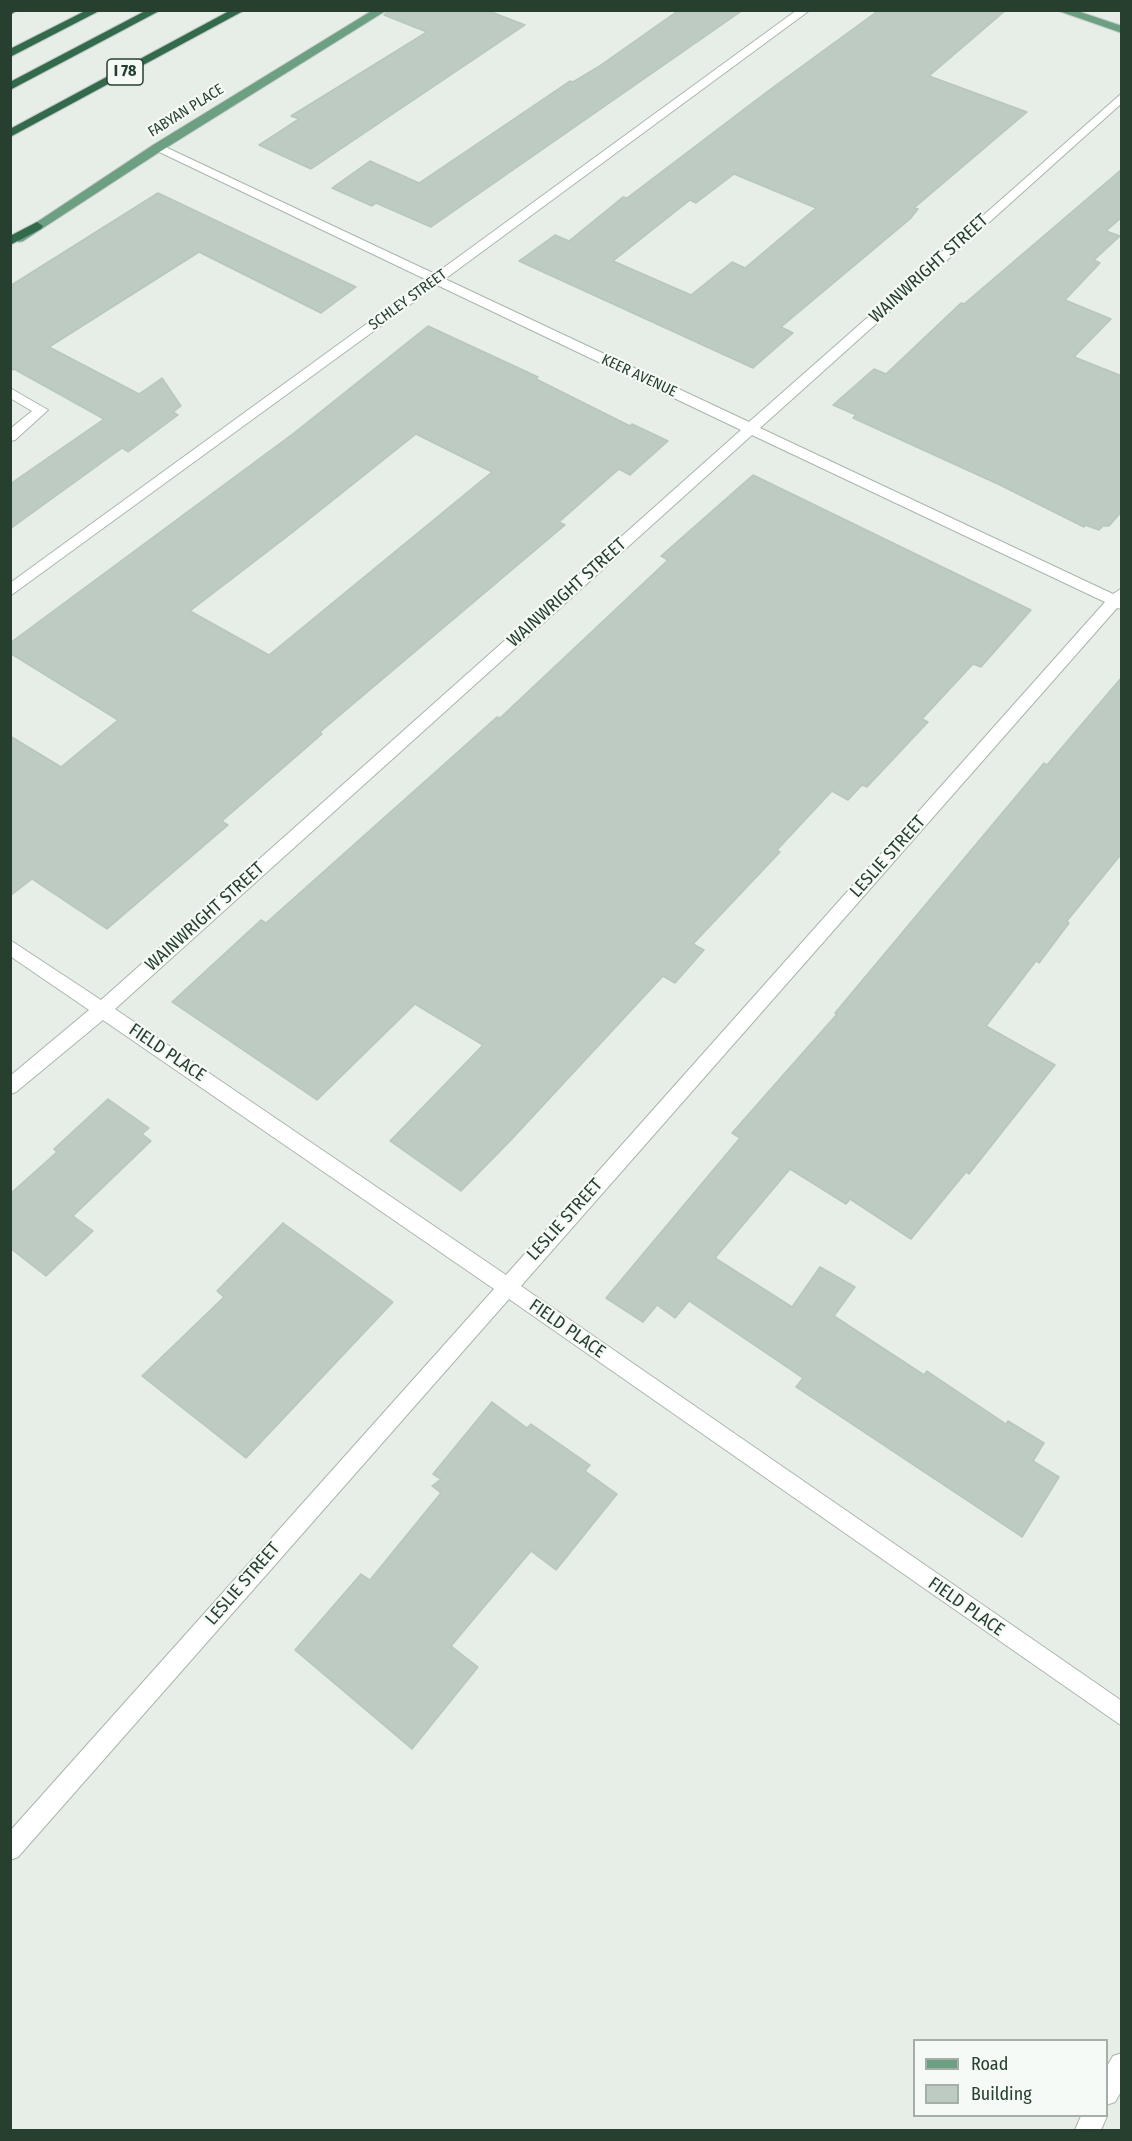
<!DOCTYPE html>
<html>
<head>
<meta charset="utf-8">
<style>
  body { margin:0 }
  #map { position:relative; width:1132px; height:2141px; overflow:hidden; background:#e6eee7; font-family:"Fira Sans Condensed",sans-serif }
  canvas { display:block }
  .frame { position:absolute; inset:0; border:12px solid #263f2f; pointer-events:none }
  .legend { position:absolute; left:913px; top:2039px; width:195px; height:78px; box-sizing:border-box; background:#f6faf7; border:2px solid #a3afa7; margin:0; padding:8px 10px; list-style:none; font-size:18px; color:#263f2f }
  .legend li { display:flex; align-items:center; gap:12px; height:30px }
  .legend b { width:30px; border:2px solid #a3afa7 }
</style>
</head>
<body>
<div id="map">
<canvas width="1132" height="2141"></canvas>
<div class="frame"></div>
<ul class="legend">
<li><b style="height:8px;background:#6da082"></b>Road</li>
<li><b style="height:16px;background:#becbc2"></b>Building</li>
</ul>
</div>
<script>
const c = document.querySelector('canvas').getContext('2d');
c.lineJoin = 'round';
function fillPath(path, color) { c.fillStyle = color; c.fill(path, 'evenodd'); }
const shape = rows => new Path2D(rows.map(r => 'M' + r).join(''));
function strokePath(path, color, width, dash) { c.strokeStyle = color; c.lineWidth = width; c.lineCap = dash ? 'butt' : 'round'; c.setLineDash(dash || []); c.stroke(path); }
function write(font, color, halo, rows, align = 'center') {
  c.font = font + ' "Fira Sans Condensed",sans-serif'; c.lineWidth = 4.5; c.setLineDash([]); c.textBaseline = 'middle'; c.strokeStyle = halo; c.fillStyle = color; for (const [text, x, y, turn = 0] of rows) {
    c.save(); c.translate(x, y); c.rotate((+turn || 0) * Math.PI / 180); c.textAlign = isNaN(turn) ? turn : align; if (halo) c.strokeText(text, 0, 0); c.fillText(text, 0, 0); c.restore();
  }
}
const building = shape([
  [389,10,486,10,525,25,311,169,259,145,299,119,291,116,427,32,384,15,389,10],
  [679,10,743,10,431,227,376,203,372,206,332,188,370,161,419,183,570,81,573,82,598,67,679,10],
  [879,10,1006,10,929,76,1027,112,914,208,918,209,910,219,781,327,793,333,753,368,519,261,555,235,569,241,623,197,627,198,768,91,879,10],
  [734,174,816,208,745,268,732,262,691,295,613,261,690,200,696,203,734,174],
  [1122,169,1122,217,1106,231,1120,236,1094,260,1100,263,1065,300,1111,319,1074,357,1122,376,1122,511,1109,526,1103,526,1099,530,1085,525,1084,527,1000,485,853,418,856,415,833,405,874,369,886,374,961,303,964,304,1122,169],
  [158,193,356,287,321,313,199,252,49,347,139,394,162,378,181,406,173,412,178,415,128,452,122,448,10,529,10,484,104,419,14,369,10,371,10,286,158,193],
  [428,326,538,377,536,379,630,426,632,424,668,441,630,475,619,469,559,522,565,525,320,732,322,734,222,821,228,825,107,929,32,879,10,896,10,736,61,767,118,720,10,653,10,643,294,433,428,326],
  [416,434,492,472,269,655,190,611,293,532,416,434],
  [753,475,1031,610,981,667,973,664,922,719,928,722,867,787,862,785,848,800,832,791,777,850,780,852,693,944,704,950,675,983,663,976,511,1140,461,1191,390,1141,483,1045,415,1004,317,1100,172,1002,261,920,266,923,497,717,500,718,668,560,661,556,753,475],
  [1122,677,1122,853,1067,921,1069,923,1039,963,1036,961,986,1026,1055,1065,969,1174,966,1172,911,1239,850,1199,846,1204,790,1169,715,1258,792,1307,820,1267,855,1287,834,1316,924,1375,927,1371,1006,1424,1008,1421,1044,1443,1033,1461,1059,1477,1022,1537,796,1387,803,1378,689,1301,675,1318,657,1305,643,1322,606,1298,740,1138,732,1133,837,1014,835,1013,1044,763,1047,765,1122,677],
  [108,1099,149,1128,142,1134,151,1141,73,1216,93,1231,46,1276,10,1248,10,1194,57,1152,54,1149,108,1099],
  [283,1223,393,1302,246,1458,142,1376,224,1297,217,1291,283,1223],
  [492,1402,527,1428,531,1424,590,1465,585,1471,617,1494,556,1570,531,1551,451,1646,478,1667,412,1749,295,1650,361,1574,370,1580,441,1493,432,1486,441,1479,433,1474,492,1402]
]);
fillPath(building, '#becbc2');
strokePath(building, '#b8c7bc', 1.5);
const minor = shape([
  [797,10,810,10,445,279,749,422,1122,93,1122,103,760,428,1113,594,1122,588,1122,609,1117,608,521,1286,1122,1701,1122,1726,509,1299,18,1857,10,1860,10,1831,494,1289,103,1020,16,1092,10,1094,10,1076,89,1010,10,956,10,940,101,1000,741,430,437,285,10,596,10,583,427,280,151,148,157,144,161,145,435,274,797,10],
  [752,435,1105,602,506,1275,115,1009,752,435],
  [10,388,48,410,15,440,10,441,10,429,32,411,10,398,10,388],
  [1122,2053,1122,2090,1115,2102,1106,2105,1106,2068,1113,2056,1122,2053],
  [1106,2114,1107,2116,1101,2130,1075,2130,1081,2116,1106,2114]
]);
const major = shape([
  [373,10,387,10,161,151,23,241,19,242,13,238,153,145,373,10],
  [1056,10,1074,10,1122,26,1122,33,1056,10]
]);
const highway = shape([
  [10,10,18,10,10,15,10,10],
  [87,10,101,10,10,57,10,49,87,10],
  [147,10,161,10,10,90,10,82,147,10],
  [231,10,245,10,10,137,10,129,231,10],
  [37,222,43,226,41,229,10,245,10,236,37,222]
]);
strokePath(minor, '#a9b6ac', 2);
strokePath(major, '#c2c9c5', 2);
strokePath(highway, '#c2c9c5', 2);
fillPath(minor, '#fff');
fillPath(major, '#6da082');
fillPath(highway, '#336a4c');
write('15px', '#263f2f', '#f6faf7', [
  ["FABYAN PLACE",186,111,-32],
  ["SCHLEY STREET",408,300,-36],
  ["KEER AVENUE",639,376,25]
]);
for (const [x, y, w] of [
  [125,72,36]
]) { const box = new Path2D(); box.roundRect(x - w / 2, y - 13, w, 26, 4.5); c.fillStyle = '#f6faf7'; c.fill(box); strokePath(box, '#263f2f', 1.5); }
write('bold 16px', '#263f2f', null, [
  ["I 78",125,72]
]);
write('18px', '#263f2f', '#f6faf7', [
  ["WAINWRIGHT STREET",929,269,-42],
  ["WAINWRIGHT STREET",567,593,-42],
  ["LESLIE STREET",888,857,-48],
  ["WAINWRIGHT STREET",205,917,-42],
  ["FIELD PLACE",167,1053,34],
  ["LESLIE STREET",565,1220,-48],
  ["FIELD PLACE",567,1329,35],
  ["LESLIE STREET",243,1584,-49],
  ["FIELD PLACE",966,1607,35]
]);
</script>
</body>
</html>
